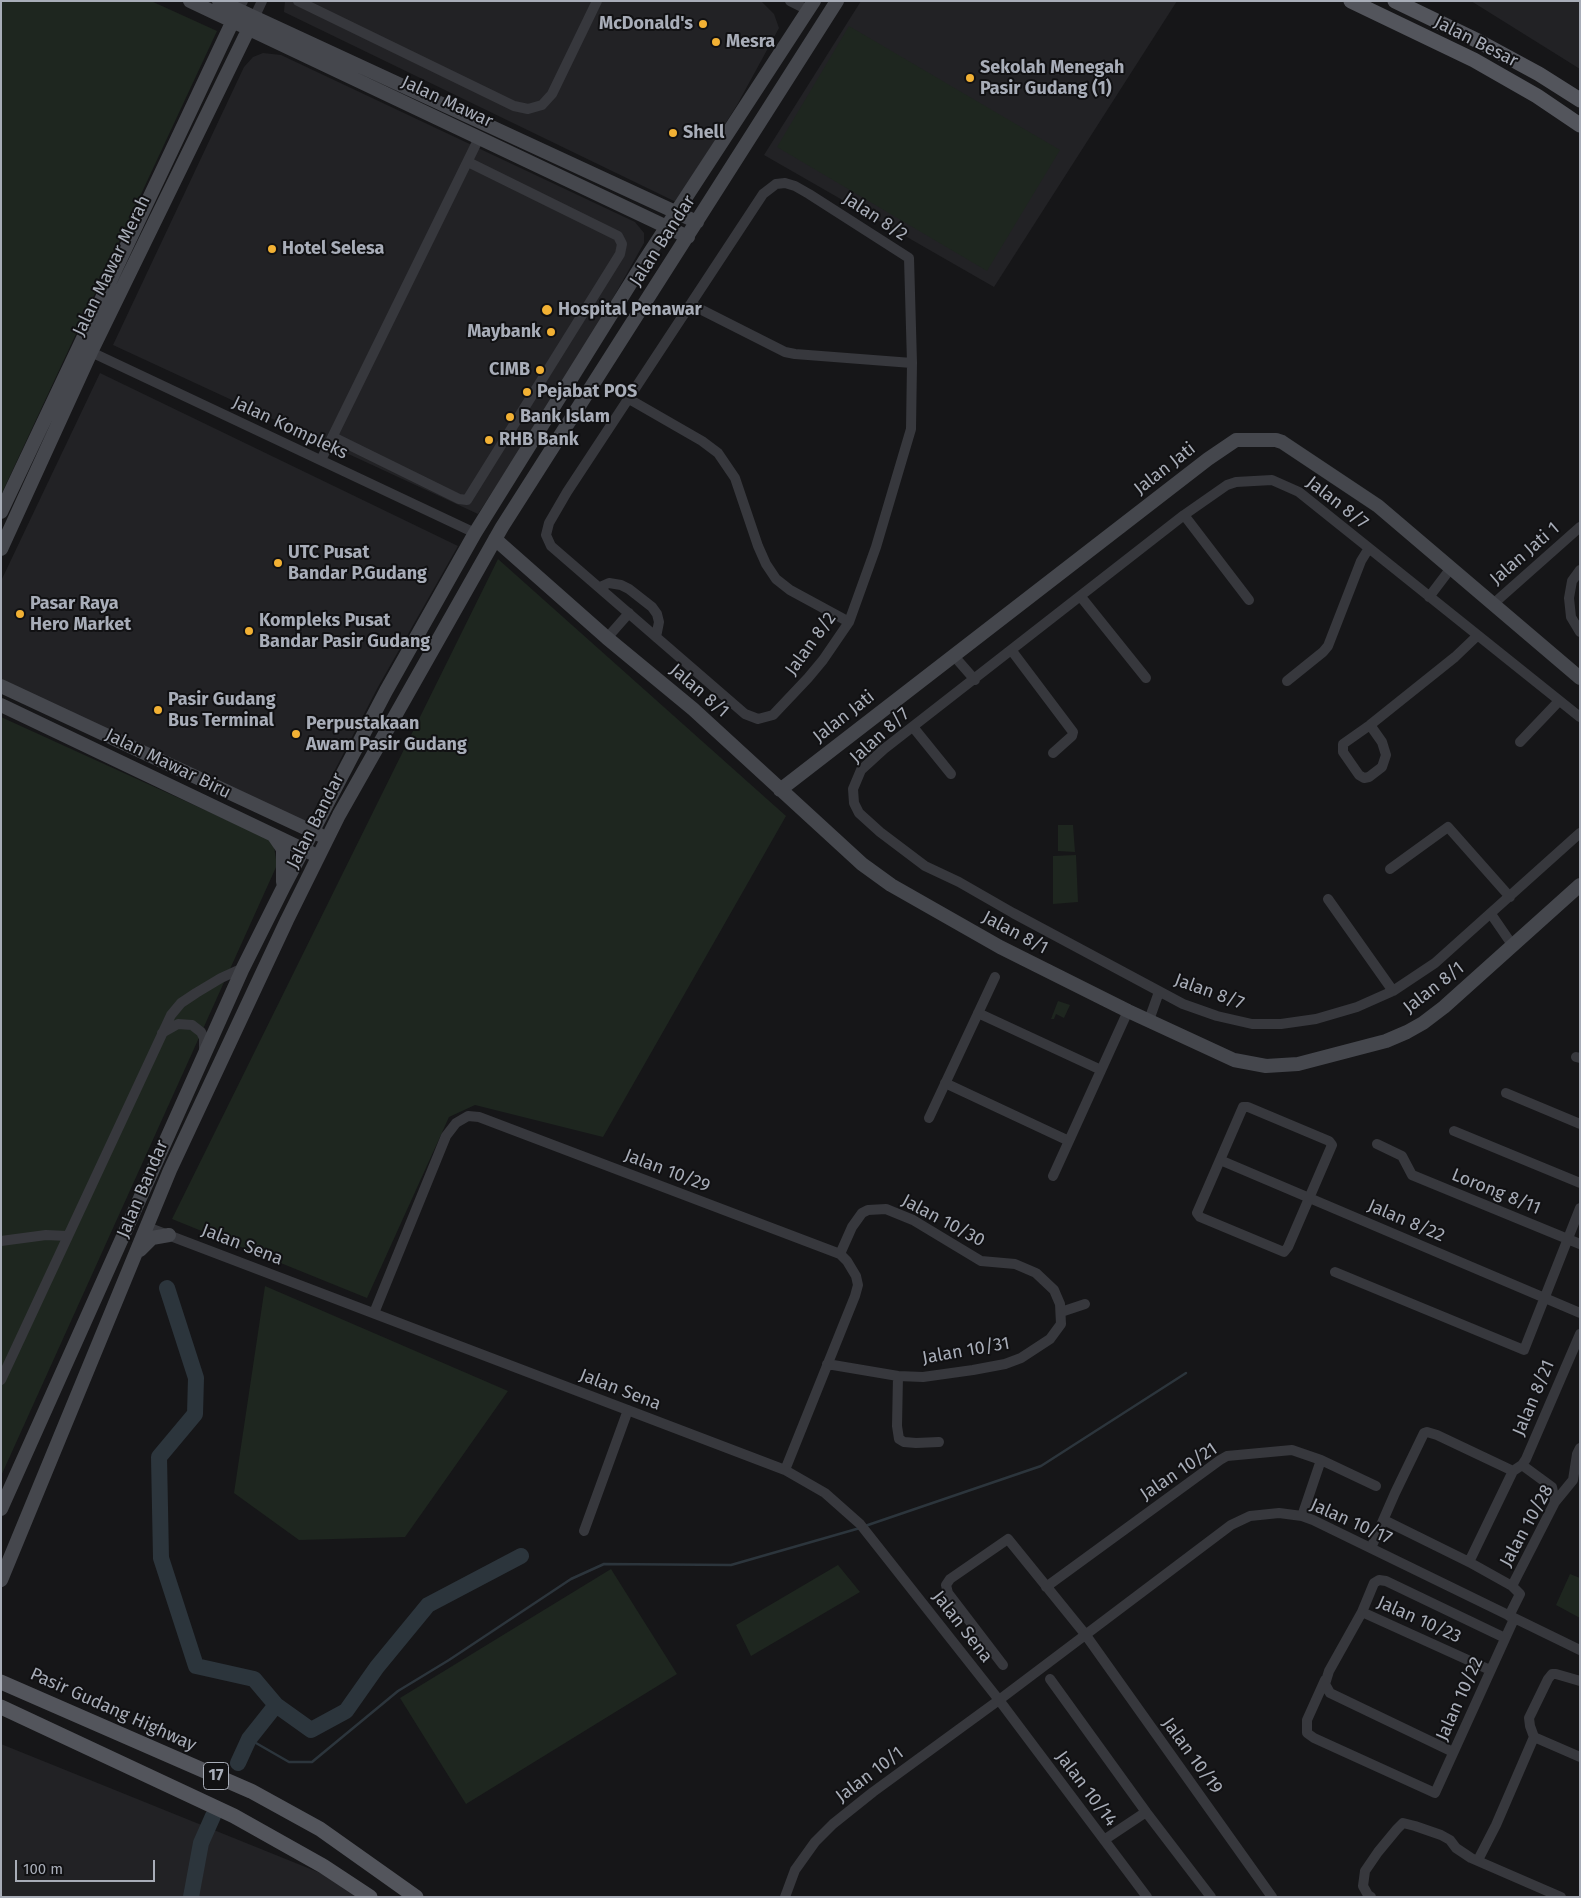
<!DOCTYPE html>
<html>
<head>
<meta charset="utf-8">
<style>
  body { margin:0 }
  #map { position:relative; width:1581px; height:1898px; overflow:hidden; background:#161618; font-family:"Fira Sans",sans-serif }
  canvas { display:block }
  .frame { position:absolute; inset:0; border:2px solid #a8adb8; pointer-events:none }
  .scale { position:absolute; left:15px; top:1860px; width:140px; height:22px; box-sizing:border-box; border:2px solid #a8adb8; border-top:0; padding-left:6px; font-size:15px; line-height:18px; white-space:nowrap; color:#a8adb8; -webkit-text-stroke:4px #111113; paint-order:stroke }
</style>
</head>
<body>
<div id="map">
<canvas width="1581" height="1898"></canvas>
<div class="frame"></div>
<div class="scale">100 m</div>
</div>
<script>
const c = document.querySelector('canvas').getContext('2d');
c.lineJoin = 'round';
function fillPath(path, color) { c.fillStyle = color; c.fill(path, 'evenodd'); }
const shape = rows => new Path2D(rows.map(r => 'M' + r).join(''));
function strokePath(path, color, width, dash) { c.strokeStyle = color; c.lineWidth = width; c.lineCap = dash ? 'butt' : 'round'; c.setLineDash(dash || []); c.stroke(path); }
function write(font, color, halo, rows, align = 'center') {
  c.font = font + ' "Fira Sans",sans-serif'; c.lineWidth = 4; c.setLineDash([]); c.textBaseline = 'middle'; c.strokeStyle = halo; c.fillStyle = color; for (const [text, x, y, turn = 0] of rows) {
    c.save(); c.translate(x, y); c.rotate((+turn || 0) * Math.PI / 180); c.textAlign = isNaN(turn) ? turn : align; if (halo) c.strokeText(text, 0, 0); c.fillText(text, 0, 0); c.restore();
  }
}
fillPath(shape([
  [285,1,761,1,774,14,779,28,737,105,676,202,284,12],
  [861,1,1177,1,994,287,764,155],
  [1471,1,1580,1,1580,69],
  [263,53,281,55,635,222,644,233,644,243,573,369,478,514,113,345,244,67,253,57],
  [100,373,458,546,378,687,310,818,304,821,296,821,1,679,1,581],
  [1,1744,355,1887,364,1897,1,1897]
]), '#222225');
fillPath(shape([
  [1,1,151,1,217,31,1,495],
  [849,26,1060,150,987,271,777,147],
  [498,559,786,816,603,1137,475,1105,449,1117,367,1298,172,1219],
  [1,717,273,841,277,865,1,1476],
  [1058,825,1073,825,1075,852,1058,851],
  [1076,855,1078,902,1053,904,1053,856],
  [1058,1001,1070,1005,1064,1018,1056,1014,1054,1019,1051,1019],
  [265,1286,508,1391,405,1537,299,1540,234,1493],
  [838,1565,860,1592,751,1656,736,1625],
  [611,1569,677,1674,466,1804,400,1698],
  [1570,1574,1580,1578,1580,1618,1556,1605]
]), '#1e261f');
strokePath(shape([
  [865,1526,1041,1466,1186,1373],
  [249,1739,289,1762,312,1762,398,1691,449,1660,571,1579,604,1564,731,1565,860,1528]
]), '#2c353c', 2.5);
strokePath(shape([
  [167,1288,196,1378,195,1414,159,1457,161,1558,196,1666,254,1679,276,1705,249,1739,238,1763],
  [276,1705,311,1730,346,1711,377,1667,428,1605,521,1556],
  [191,1897,201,1843,213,1816]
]), '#2c353c', 16);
strokePath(shape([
  [298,1,514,106,528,109,542,105,552,94,597,1],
  [790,1,808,10],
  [238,10,243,1],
  [254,18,262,1],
  [785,183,795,186,809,194,909,258,912,363,911,429,876,547,849,622,823,660,808,678,773,715,758,719,745,714,551,546,546,535,549,523,567,492,763,194,776,184,785,183],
  [692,305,785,352,795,354,912,363],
  [91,352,475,533],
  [629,399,702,441,718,453,735,478,758,546,766,564,776,579,790,590,849,622],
  [333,437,459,499,467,500,620,254,622,244,618,236,468,162],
  [321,460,479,138],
  [1184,515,1249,600],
  [1580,570,1572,581,1569,598,1571,617,1580,632],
  [600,587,609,583,621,585,629,589,652,607,657,614,659,622,656,637],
  [1081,597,1146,678],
  [1429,597,1451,568],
  [1492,605,1580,527],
  [607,638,629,613],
  [1012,651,1073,732,1072,736,1053,753],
  [954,656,975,680],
  [1287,681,1323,652,1328,646,1361,561,1369,548],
  [1580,717,1299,492,1272,480,1236,482,1227,485,1184,515,884,749,861,770,853,789,854,803,859,813,880,832,925,866,959,882,1013,913,1183,1004,1217,1016,1252,1024,1281,1024,1316,1019,1357,1007,1393,991,1435,963,1580,833],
  [1370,725,1382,742,1386,755,1382,767,1369,777,1364,778,1359,775,1343,752,1343,744,1370,725,1455,657,1477,636],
  [913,727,951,774],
  [1520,742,1559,701],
  [1390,869,1448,827,1510,897],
  [1328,899,1393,991],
  [1491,914,1513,946],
  [978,1013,1101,1070],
  [1149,1020,1159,992],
  [162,1033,178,1024,192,1025,201,1032,204,1038,204,1053],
  [1576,1057,1580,1058],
  [945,1083,1069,1141],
  [1506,1093,1580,1124],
  [1243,1107,1248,1107,1329,1141,1332,1145,1288,1247,1284,1252,1200,1217,1197,1213,1243,1107],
  [929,1118,995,977],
  [1454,1131,1580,1183],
  [1377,1144,1402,1156,1412,1175,1580,1244],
  [1220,1160,1580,1313],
  [1053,1176,1128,1011],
  [147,1227,785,1470,825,1493,860,1524,999,1700,1147,1897],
  [1,1241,46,1235,67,1236],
  [1335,1272,1524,1350,1580,1208],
  [1061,1312,1085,1304],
  [374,1313,446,1136,456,1123,468,1116,479,1117,840,1254,847,1261,856,1276,858,1285,855,1296,785,1470],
  [827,1364,898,1376,923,1377,973,1370,1005,1364,1021,1358,1050,1339,1061,1324,1060,1304,1054,1290,1036,1273,1015,1264,981,1261,913,1220,886,1209,868,1210,862,1213,852,1227,840,1254],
  [898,1376,897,1426,899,1439,904,1442,916,1443,939,1442],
  [1,1380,171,1015,181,1003,196,993,221,978,243,968],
  [1522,1465,1552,1487,1555,1502],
  [1513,1471,1522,1465,1526,1459,1580,1334],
  [1302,1516,1321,1460],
  [1384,1520,1469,1562,1512,1586],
  [584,1531,628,1410],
  [1371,1548,1395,1493,1424,1433,1427,1432,1437,1435,1513,1471],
  [1469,1562,1513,1471],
  [1046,1587,1220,1460,1227,1456,1292,1450,1321,1460,1376,1486],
  [1362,1612,1490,1670],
  [1509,1616,1520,1594,1512,1586,1555,1502,1573,1480,1577,1454,1580,1448],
  [1003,1665,948,1593,946,1585,950,1579,1008,1539,1085,1634,1272,1897],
  [1050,1679,1146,1812,1211,1897],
  [1325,1680,1307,1720,1307,1733,1314,1738,1435,1793,1514,1619],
  [1534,1737,1580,1757],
  [1453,1752,1330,1693,1325,1684,1329,1671,1362,1612,1374,1583,1379,1580,1386,1581,1505,1638],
  [1104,1840,1146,1812],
  [1478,1860,1496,1825,1534,1737,1530,1726,1529,1718,1548,1679,1552,1674,1556,1674,1580,1681],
  [785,1897,795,1870,815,1842,833,1824,873,1792,999,1700,1231,1525,1250,1516,1279,1513,1302,1516,1313,1520,1580,1650],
  [1371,1897,1368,1895,1363,1886,1365,1871,1378,1852,1397,1829,1403,1823,1415,1826,1441,1835,1450,1840,1456,1848,1471,1858,1561,1897]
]), '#37383d', 10);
strokePath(shape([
  [190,1,688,237],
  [219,1,697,222],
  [1,512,238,10],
  [495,539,607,638,693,709,862,864,891,885,1000,947,1128,1011,1234,1060,1266,1066,1298,1064,1386,1041,1407,1032,1423,1023,1444,1007,1580,885],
  [1,549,91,352,254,18],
  [1,686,320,835],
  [1,705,311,853],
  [780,790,1208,459,1236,440,1276,440,1282,442,1378,506,1580,678],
  [274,836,283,849,283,882],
  [140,1250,152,1238,169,1235],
  [1,1509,243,968,283,888,386,691,475,533,645,260,814,1],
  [1,1580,170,1170,287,920,339,815,502,527,837,1]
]), '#45474d', 14);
strokePath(shape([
  [1351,1,1474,60,1537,96,1580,125],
  [1395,1,1478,41,1539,74,1580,100],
  [1,1682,251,1791,320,1829,416,1897],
  [1,1707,234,1816,323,1866,370,1897]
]), '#53555c', 15);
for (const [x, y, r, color] of [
  [703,24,5,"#f2b134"],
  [716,42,5,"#f2b134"],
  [970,78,5,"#f2b134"],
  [673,133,5,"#f2b134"],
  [272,249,5,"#f2b134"],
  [547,310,6,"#f2b134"],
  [551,332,5,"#f2b134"],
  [540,370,5,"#f2b134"],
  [527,392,5,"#f2b134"],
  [510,417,5,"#f2b134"],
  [489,440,5,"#f2b134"],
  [278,563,5,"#f2b134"],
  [20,614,5,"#f2b134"],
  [249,631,5,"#f2b134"],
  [158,710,5,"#f2b134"],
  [296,734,5,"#f2b134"]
]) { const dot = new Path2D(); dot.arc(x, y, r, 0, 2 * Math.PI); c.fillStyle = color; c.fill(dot); strokePath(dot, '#111113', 2); }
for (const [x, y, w] of [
  [216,1776,25]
]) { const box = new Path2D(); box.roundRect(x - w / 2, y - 13.5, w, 27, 4); c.fillStyle = '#111113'; c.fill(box); strokePath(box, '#a8adb8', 1); }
write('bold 16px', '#a8adb8', null, [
  ["17",216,1776]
]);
write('bold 18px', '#a8adb8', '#111113', [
  ["McDonald's",693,24,"right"],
  ["Mesra",726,42],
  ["Sekolah Menegah",980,68],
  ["Pasir Gudang (1)",980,89],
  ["Shell",683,133],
  ["Hotel Selesa",282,249],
  ["Hospital Penawar",558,310],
  ["Maybank",541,332,"right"],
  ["CIMB",530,370,"right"],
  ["Pejabat POS",537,392],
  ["Bank Islam",520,417],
  ["RHB Bank",499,440],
  ["UTC Pusat",288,553],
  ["Bandar P.Gudang",288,574],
  ["Pasar Raya",30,604],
  ["Hero Market",30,625],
  ["Kompleks Pusat",259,621],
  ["Bandar Pasir Gudang",259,642],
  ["Pasir Gudang",168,700],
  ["Bus Terminal",168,721],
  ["Perpustakaan",306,724],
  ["Awam Pasir Gudang",306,745]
], 'left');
write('18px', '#a8adb8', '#111113', [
  ["Jalan Besar",1476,42,27],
  ["Jalan Mawar",447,102,25],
  ["Jalan 8/2",875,217,33],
  ["Jalan Bandar",663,241,-57],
  ["Jalan Mawar Merah",112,266,-64],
  ["Jalan Kompleks",290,428,25],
  ["Jalan Jati",1165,469,-38],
  ["Jalan 8/7",1337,503,38],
  ["Jalan Jati 1",1525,554,-41],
  ["Jalan 8/2",811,644,-54],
  ["Jalan 8/1",699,691,41],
  ["Jalan Jati",844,717,-38],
  ["Jalan 8/7",880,736,-42],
  ["Jalan Mawar Biru",168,764,26],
  ["Jalan Bandar",316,821,-63],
  ["Jalan 8/1",1015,933,28],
  ["Jalan 8/1",1434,988,-38],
  ["Jalan 8/7",1209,992,20],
  ["Jalan 10/29",667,1171,21],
  ["Jalan Bandar",143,1189,-67],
  ["Lorong 8/11",1496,1192,22],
  ["Jalan 10/30",943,1221,28],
  ["Jalan 8/22",1406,1221,23],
  ["Jalan Sena",242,1245,21],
  ["Jalan 10/31",966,1351,-10],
  ["Jalan Sena",620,1390,21],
  ["Jalan 8/21",1534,1398,-67],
  ["Jalan 10/21",1179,1472,-34],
  ["Jalan 10/17",1351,1522,24],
  ["Jalan 10/28",1527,1526,-61],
  ["Jalan 10/23",1419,1620,24],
  ["Jalan Sena",962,1627,52],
  ["Jalan 10/22",1460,1699,-66],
  ["Pasir Gudang Highway",113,1710,24],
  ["Jalan 10/19",1192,1756,54],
  ["Jalan 10/1",870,1775,-37],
  ["Jalan 10/14",1086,1789,53]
]);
</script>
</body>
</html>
